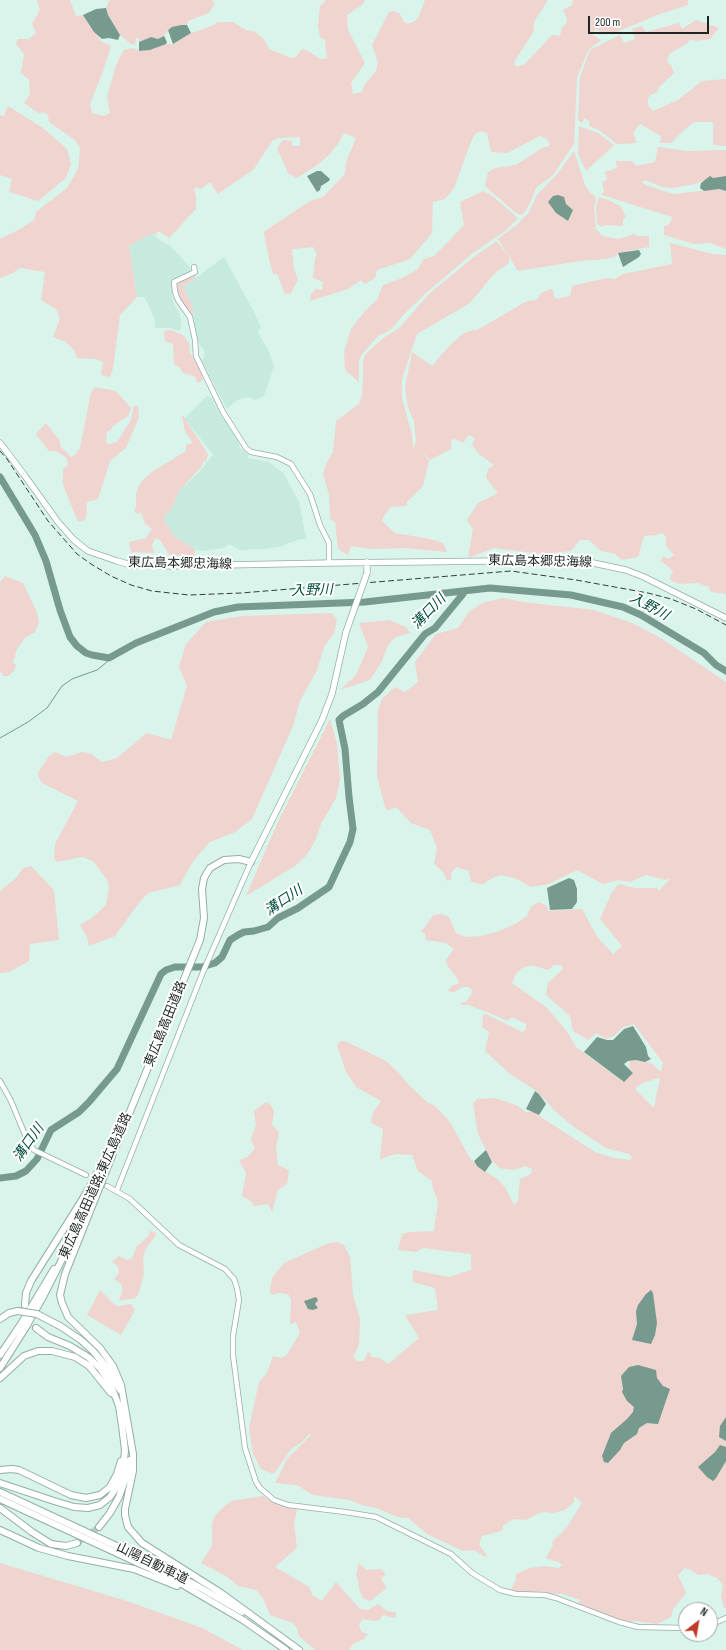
<!DOCTYPE html>
<html>
<head>
<meta charset="utf-8">
<style>
  body { margin:0 }
  #map { position:relative; width:726px; height:1650px; overflow:hidden; background:#d9f4ea; font-family:"Sofia Sans Condensed",sans-serif }
  canvas { display:block }
  .north { position:absolute; left:678px; top:1602px; width:40px; height:40px; box-sizing:border-box; background:#fff; border:1px solid #a4a8a7; border-radius:50%; rotate:31deg; font-size:11px; font-weight:700; line-height:16px; text-align:center; color:#1c2622 }
  .north::after { content:''; display:block; margin:auto; width:14px; height:18px; background:#c33725; clip-path:polygon(50% 0,100% 100%,50% 72%,0 100%) }
  .scale { position:absolute; left:588px; top:16px; width:121px; height:18px; box-sizing:border-box; border:2px solid #1c2622; border-top:0; padding-left:5px; font-size:12px; line-height:14px; white-space:nowrap; color:#1c2622; -webkit-text-stroke:3px #fff; paint-order:stroke }
</style>
</head>
<body>
<div id="map">
<canvas width="726" height="1650"></canvas>
<div class="north">N</div>
<div class="scale">200 m</div>
</div>
<script>
const c = document.querySelector('canvas').getContext('2d');
c.lineJoin = 'round';
function fillPath(path, color) { c.fillStyle = color; c.fill(path, 'evenodd'); }
const shape = rows => new Path2D(rows.map(r => 'M' + r).join(''));
function strokePath(path, color, width, dash) { c.strokeStyle = color; c.lineWidth = width; c.lineCap = dash ? 'butt' : 'round'; c.setLineDash(dash || []); c.stroke(path); }
function write(font, color, halo, rows, align = 'center') {
  c.font = font + ' "Sofia Sans Condensed","Noto Sans JP",sans-serif'; c.lineWidth = 4; c.setLineDash([]); c.textBaseline = 'middle'; c.strokeStyle = halo; c.fillStyle = color; for (const [text, x, y, turn = 0] of rows) {
    c.save(); c.translate(x, y); c.rotate((+turn || 0) * Math.PI / 180); c.textAlign = isNaN(turn) ? turn : align; if (halo) c.strokeText(text, 0, 0); c.fillText(text, 0, 0); c.restore();
  }
}
fillPath(shape([
  [152,233,158,239,166,244,169,244,192,270,171,280,173,302,181,318,181,329,179,331,171,328,155,328,155,320,148,304,144,297,137,297,129,246],
  [224,257,253,310,261,327,258,332,259,335,268,349,274,366,264,396,255,400,249,397,237,400,227,409,202,361,205,352,198,342,197,334,195,329,193,308,183,286,196,278],
  [207,396,211,397,219,412,238,440,240,448,249,455,247,458,269,462,284,474,299,502,306,539,301,539,285,544,284,546,263,549,240,550,229,544,224,548,201,551,195,549,174,536,163,518,172,508,179,491,200,471,213,455,185,418]
]), '#c6eadd');
fillPath(shape([
  [37,0,70,0,76,16,83,15,101,41,111,46,103,71,90,104,92,113,104,116,110,113,107,97,116,65,124,50,134,48,139,51,150,50,166,44,173,44,191,33,212,26,218,22,233,22,246,30,253,31,263,38,269,49,291,58,296,57,302,49,308,51,320,59,327,58,325,40,320,37,318,26,320,6,326,0,365,0,363,4,347,15,348,30,365,63,351,83,353,94,362,92,365,84,376,71,378,62,372,45,389,12,394,11,400,14,404,22,408,24,415,21,419,16,425,0,548,0,534,22,534,31,514,62,516,67,525,64,552,35,560,36,562,27,566,24,567,19,563,10,572,5,573,0,688,0,688,5,657,15,610,35,610,32,605,35,596,29,592,34,601,40,589,49,577,77,574,144,553,175,536,188,528,207,524,213,521,215,516,213,485,186,488,172,495,168,516,165,544,147,547,147,550,144,546,138,540,136,507,153,491,152,487,133,481,131,475,134,470,144,454,188,445,199,433,202,432,233,423,244,410,259,377,270,375,278,365,284,361,280,348,289,310,301,311,294,316,289,322,290,323,282,313,278,315,259,317,254,313,247,292,249,294,269,298,280,291,293,285,294,277,274,273,274,270,263,264,234,265,231,310,201,323,197,345,174,346,162,356,138,344,133,338,144,329,155,316,166,297,178,288,173,277,148,283,140,292,141,292,146,300,146,300,137,279,138,272,141,254,169,218,194,210,182,201,189,196,187,194,189,196,196,196,209,169,238,159,231,155,235,152,233,129,246,137,297,120,315,113,368,110,377,101,375,103,362,95,359,77,358,75,351,66,342,53,337,60,318,56,309,41,300,45,272,20,268,11,274,0,278,0,239,20,229,34,220,36,212,67,188,78,169,79,160,80,148,75,140,49,122,48,115,43,112,40,114,24,103,30,94,29,80,21,73,24,54,16,44,18,39,29,39,36,33,32,24,40,10],
  [112,0,211,0,215,3,209,13,188,21,187,25,181,25,168,30,164,36,158,39,151,37,139,42,139,38,136,38,135,45,131,44,120,35,108,15,106,8,109,1],
  [696,20,719,28,710,39,695,41,691,39,685,45,669,54,667,61,671,65,674,73,659,87,657,92,650,95,648,99,648,105,653,111,678,100,702,81,726,79,726,146,713,145,713,122,694,122,683,131,671,143,660,143,661,136,640,124,633,133,637,143,617,144,599,130,589,126,589,121,584,118,582,123,578,120,580,77,590,50,620,35,624,43,635,39,632,29,642,26,646,32,679,23,682,29],
  [8,106,43,128,67,149,71,164,66,178,38,201,9,192,12,179,0,175,0,115,4,116],
  [579,126,598,133,614,145,586,171,578,154],
  [658,147,687,151,726,150,726,176,708,179,695,184,672,188,662,187,645,180,642,182,646,185,673,194,719,189,726,191,726,249,710,243,694,244,664,235,664,226,667,226,671,221,672,217,602,195,604,191,602,182,607,179,605,172,617,168,616,161,632,161,636,166,655,162],
  [574,151,585,185,590,193,595,196,596,201,594,207,596,228,592,228,596,229,602,236,619,239,634,234,637,236,649,236,649,247,618,253,615,257,606,259,580,261,518,271,498,239,515,226,524,231,516,226,529,212,537,195,558,173],
  [566,204,573,210,568,221,555,212],
  [483,191,491,195,518,218,505,231,473,253,427,292,403,315,393,327,385,333,379,335,363,353,359,360,359,382,345,370,344,352,351,329,365,311,377,300,383,285,400,279,417,270,424,259,434,256,449,241,464,225,460,202],
  [599,197,611,201,621,207,626,217,623,220,623,226,605,225,602,227,597,224,596,207],
  [497,241,509,257,509,263,495,273,470,303,417,334,402,379,402,398,412,435,413,448,416,442,414,421,408,407,405,387,412,352,432,366,449,346,463,334,469,331,477,330,527,301,537,300,541,293,551,289,553,290,554,297,557,299,570,296,572,286,607,278,615,279,623,274,672,264,670,243,713,254,726,255,726,594,711,592,709,587,698,583,678,584,669,579,673,572,670,568,661,561,663,556,669,559,674,555,666,546,666,537,662,533,656,535,644,536,638,557,622,560,615,554,601,551,589,540,580,540,571,551,541,554,494,548,468,558,473,529,467,520,478,503,498,493,486,478,488,469,494,465,480,455,472,445,475,438,469,435,463,443,456,439,451,440,451,449,430,460,422,451,429,461,423,486,407,502,407,506,391,507,385,514,382,521,395,533,430,539,443,543,447,552,405,548,371,549,351,546,348,555,338,549,335,522,330,519,329,494,323,475,326,464,333,452,336,421,359,404,362,394,363,379,363,361,365,355,382,339,399,328,429,294,475,256],
  [194,275,196,278,183,286,193,308,193,318,192,318,180,300,176,285,181,280],
  [170,330,183,335,189,343,190,353,201,371,203,380,198,383,194,376,183,373,180,368,174,364,173,344,165,341,164,331],
  [95,387,116,391,131,408,128,416,113,426,110,431,107,431,106,443,110,444,117,442,131,420,134,406,138,406,139,417,126,448,110,461,98,499,87,502,86,519,78,522,63,485,63,469,68,465,67,458,56,451,49,451,36,434,46,423,60,441,60,446,71,457,76,454,80,448,91,392],
  [183,415,208,454,206,462,204,461,203,462,202,466,179,491,172,508,163,518,174,536,195,549,194,556,169,555,160,540,155,538,152,545,154,553,131,552,129,542,146,538,152,529,145,524,141,512,138,514,134,512,136,506,136,494,138,488,142,481,152,472,186,451,186,445,193,443,185,431,182,416],
  [5,576,23,583,37,612,39,622,35,632,25,638,17,649,13,662,16,665,14,671,8,676,3,676,0,670,0,582],
  [503,598,523,602,594,610,632,623,659,637,726,682,726,1608,724,1608,721,1596,723,1585,717,1578,707,1574,698,1575,691,1570,685,1568,678,1575,686,1593,673,1609,671,1617,657,1624,635,1621,627,1622,578,1604,580,1600,563,1594,517,1592,511,1589,516,1580,516,1574,530,1568,544,1566,559,1568,562,1565,560,1563,546,1558,553,1545,552,1542,567,1527,582,1503,574,1496,574,1502,565,1510,553,1513,544,1512,537,1514,526,1520,514,1519,508,1522,503,1526,502,1531,482,1536,479,1545,487,1555,485,1557,474,1550,463,1551,427,1534,408,1518,397,1517,379,1509,362,1505,349,1500,313,1495,297,1485,275,1483,287,1459,311,1435,310,1433,301,1443,291,1449,274,1474,261,1469,253,1454,249,1428,259,1382,267,1373,273,1356,281,1358,286,1356,300,1333,296,1322,290,1324,291,1299,288,1294,279,1293,272,1295,270,1292,272,1278,284,1263,329,1243,337,1242,344,1245,350,1257,353,1295,360,1319,359,1345,353,1357,358,1361,364,1361,368,1352,370,1353,371,1357,380,1358,388,1364,419,1338,405,1315,438,1310,435,1288,413,1282,413,1270,449,1277,471,1270,471,1254,423,1248,416,1252,398,1250,402,1234,411,1232,434,1231,438,1201,433,1189,432,1181,418,1171,412,1155,397,1154,388,1156,380,1160,383,1129,371,1123,373,1113,381,1101,356,1087,346,1072,337,1045,340,1041,345,1041,386,1061,398,1072,407,1083,427,1102,435,1106,450,1122,469,1157,477,1166,497,1179,505,1187,514,1205,518,1201,520,1179,531,1174,532,1169,526,1166,513,1170,499,1168,490,1158,478,1134,473,1103,477,1099,495,1098,516,1105,526,1112,533,1112,595,1152,614,1158,630,1160,632,1157,629,1154,606,1148,574,1127,554,1110,538,1092,510,1074,485,1051,489,1032,482,1027,483,1015,486,1014,522,1032,526,1030,526,1024,512,1017,507,1021,492,1014,469,1005,462,1005,461,1003,467,1001,473,991,469,987,463,987,454,992,448,991,450,987,459,983,455,975,447,965,446,960,454,949,446,943,426,940,425,934,421,931,426,926,433,915,441,914,449,917,456,933,466,937,481,936,502,930,517,923,527,916,531,907,539,902,547,906,548,911,582,909,598,938,613,954,622,946,600,919,612,892,619,884,635,888,657,888,659,891,671,878,666,880,646,875,630,882,618,880,603,884,577,870,549,884,531,887,517,879,501,875,494,877,483,884,471,882,469,871,456,867,451,873,451,879,447,881,443,872,434,864,437,848,430,830,411,823,396,807,388,811,385,807,377,776,378,710,382,699,395,687,405,692,418,682,415,662,436,634,458,628,469,612,482,603],
  [531,965,548,970,554,965,561,965,563,969,548,983,546,995,570,1016,573,1031,589,1040,596,1033,606,1039,614,1036,623,1027,634,1024,663,1063,661,1072,651,1063,636,1060,630,1061,629,1067,633,1073,623,1082,576,1047,568,1033,547,1008,512,983,515,975,522,968],
  [658,1078,660,1078,654,1108,636,1090,636,1087,645,1082],
  [332,613,337,620,334,633,324,647,317,670,300,701,293,726,252,819,235,832,210,842,193,861,180,885,148,893,138,904,115,936,89,946,87,937,80,925,92,918,106,905,109,888,108,881,93,861,83,857,57,862,54,858,55,844,78,801,42,783,39,778,38,773,49,756,55,752,66,757,82,752,91,754,102,762,117,758,147,733,171,740,187,686,179,667,186,644,206,622,243,616],
  [389,620,406,627,410,633,396,637,388,645,382,661,370,680,340,690,356,675,368,647,359,623],
  [330,719,337,743,340,779,336,798,321,824,315,841,306,856,295,866,246,896,277,824],
  [31,866,54,890,59,940,30,944,29,961,9,972,0,973,0,891,16,878,23,868],
  [266,1102,270,1104,274,1111,272,1125,279,1132,276,1148,278,1165,289,1170,287,1184,278,1190,272,1212,268,1204,254,1206,251,1201,242,1196,246,1173,239,1160,248,1157,255,1148,251,1140,256,1124,254,1111],
  [150,1231,156,1233,155,1237,146,1248,143,1258,144,1273,138,1295,135,1298,119,1301,122,1292,122,1285,114,1279,117,1276,119,1271,118,1266,112,1262,119,1256,127,1260,132,1258,137,1246,148,1237],
  [100,1290,115,1305,119,1306,131,1304,135,1310,121,1335,87,1315],
  [263,1496,272,1502,297,1510,294,1523,297,1548,275,1567,309,1587,313,1596,322,1601,336,1582,360,1609,368,1610,378,1604,387,1611,397,1613,395,1618,383,1615,379,1620,374,1621,362,1619,359,1626,362,1632,367,1634,364,1639,353,1644,349,1650,315,1650,299,1636,297,1628,293,1623,270,1615,263,1598,256,1590,238,1586,226,1576,201,1563,212,1546,212,1525,214,1517,221,1509,231,1501],
  [0,1563,127,1601,202,1628,243,1650,0,1650],
  [359,1563,366,1570,381,1569,386,1574,381,1579,387,1588,370,1601,363,1598,359,1589,358,1579,356,1575]
]), '#efd4cf');
fillPath(shape([
  [106,8,108,15,120,35,118,40,109,38,102,39,94,32,83,15,96,9],
  [181,25,187,25,191,33,173,44,168,30,172,27],
  [164,36,167,42,166,44,150,50,139,51,139,42,151,37,158,39],
  [317,171,321,171,330,179,329,181,321,186,320,190,317,192,307,176],
  [710,176,713,178,726,176,726,191,719,189,704,191,700,188,701,183],
  [558,195,564,197,566,204,573,210,568,221,556,213,548,202,553,196],
  [639,250,641,254,639,257,623,267,618,253],
  [569,878,574,880,577,889,577,902,572,909,550,910,547,888],
  [633,1026,646,1047,648,1056,651,1059,645,1062,636,1060,628,1061,624,1064,633,1073,624,1082,584,1052,597,1037,607,1040,613,1040,624,1029],
  [535,1091,539,1094,546,1104,539,1115,526,1109],
  [486,1150,492,1162,485,1172,477,1166,474,1161],
  [651,1290,653,1293,657,1323,655,1335,651,1344,632,1340,637,1324,636,1311,638,1305,646,1294],
  [316,1297,318,1300,315,1304,318,1308,313,1310,308,1309,304,1301],
  [638,1365,656,1370,657,1378,663,1386,670,1389,658,1424,647,1423,639,1428,637,1434,624,1443,620,1450,608,1463,604,1462,602,1456,611,1433,627,1419,633,1412,634,1407,627,1401,622,1392,623,1389,621,1376,629,1367],
  [726,1417,726,1441,719,1437,720,1426],
  [720,1445,726,1447,726,1461,716,1478,713,1481,707,1477,698,1467,715,1452]
]), '#779a8e');
strokePath(shape([
  [0,738,28,722,47,708,62,686,72,679,97,670,107,662,109,658]
]), '#779a8e', 1);
strokePath(shape([
  [0,477,35,535,46,561,60,610,70,637,77,646,86,653,92,655,109,658,136,643,214,612,238,607,365,602,490,588,571,595,623,607,641,615,704,653,716,665,726,671],
  [0,1178,16,1176,26,1171,37,1159,51,1130,79,1112,89,1102,117,1069,161,974,166,970,175,967,202,967,215,963,222,957,230,940,238,935,244,932,254,931,268,927,278,918,298,908,329,887,350,842,353,829,349,797,345,749,339,720,343,716,363,704,378,692,425,634,435,628,463,594,463,591]
]), '#779a8e', 7);
strokePath(shape([
  [77,1543,99,1527]
]), '#b3cbc2', 6, [6, 3]);
const tertiary = shape([
  [194,267,195,272,174,282,175,292,178,300,190,317,195,340,196,356,223,412,246,448,251,452,277,457,291,464,310,494,320,525,329,543,329,563],
  [0,1081,11,1101,28,1142,34,1150,86,1175],
  [107,1186,130,1199,179,1245,225,1269,234,1279,237,1288,239,1300,233,1336,233,1355,245,1448,256,1482,260,1488,274,1500,288,1505,345,1512,376,1517,451,1554,472,1573,500,1590,516,1594,545,1595,556,1598,619,1622,638,1627,686,1628],
  [117,1190,203,972,251,862],
  [710,1625,726,1618]
]);
const primary = shape([
  [0,443,25,476,58,522,74,540,88,551,117,561,131,565,173,566,329,563,579,560,626,570,644,577,726,618],
  [367,562,367,573],
  [251,862,322,720,332,694,346,632]
]);
const motorway = shape([
  [112,1156,65,1274,60,1295,62,1303,68,1317,100,1348,113,1366,121,1385,133,1454,133,1471,125,1509,125,1515,128,1527,142,1543,221,1593,299,1650],
  [111,1158,200,940,204,918,202,889,204,878,210,868,224,860,239,859,251,862],
  [83,1211,102,1171],
  [25,1305,26,1293,31,1281,82,1200,113,1145],
  [0,1319,9,1313,18,1311],
  [60,1326,81,1340,93,1351,108,1369,120,1390],
  [0,1355,21,1324,54,1269],
  [0,1368,26,1327,44,1295,88,1208],
  [0,1378,24,1356,38,1351,52,1351,75,1357,89,1366,111,1393],
  [0,1470,12,1469,19,1470,71,1495,86,1498,100,1495,110,1487,117,1474,121,1461],
  [0,1483,54,1501,74,1507,88,1508,100,1505,110,1497,118,1485,123,1471,125,1450,122,1426,119,1406,110,1383,100,1368,88,1357,70,1346,48,1337,36,1328],
  [0,1492,151,1562,199,1587,242,1612],
  [0,1499,173,1579,243,1620,286,1650],
  [0,1508,32,1532,51,1544,66,1546,77,1543],
  [99,1527,110,1513,119,1497,125,1480,130,1460],
  [0,1530,39,1548,68,1556,134,1569,177,1586]
]);
strokePath(tertiary, '#95afa6', 6);
strokePath(primary, '#95afa6', 7);
strokePath(motorway, '#95afa6', 8);
strokePath(tertiary, '#fff', 4.5);
strokePath(primary, '#fff', 5.5);
strokePath(motorway, '#fff', 6);
strokePath(shape([
  [0,451,7,459,48,521,77,554,91,564,111,576,131,585,152,591,189,595,241,593,511,571,576,580,648,593,671,599,696,609,726,625]
]), '#323e39', 1, [6, 3]);
const primaryBridge = shape([
  [346,632,367,573]
]);
const motorwayBridge = shape([
  [18,1311,37,1314,60,1326]
]);
strokePath(primaryBridge, '#95afa6', 7, []);
strokePath(motorwayBridge, '#95afa6', 8, []);
strokePath(primaryBridge, '#fff', 5.5);
strokePath(motorwayBridge, '#fff', 6);
write('13px', '#1c2622', '#fff', [
  ["東広島本郷忠海線",540,562,1],
  ["東広島本郷忠海線",180,564,1],
  ["東広島高田道路",166,1024,-68],
  ["東広島高田道路;東広島道路",96,1186,-66],
  ["山陽自動車道",152,1564,26]
]);
write('italic 14px', '#014e3e', '#fff', [
  ["入野川",312,591,-2],
  ["入野川",649,607,28],
  ["溝口川",429,612,-46],
  ["溝口川",284,901,-34],
  ["溝口川",29,1143,-55]
]);
</script>
</body>
</html>
